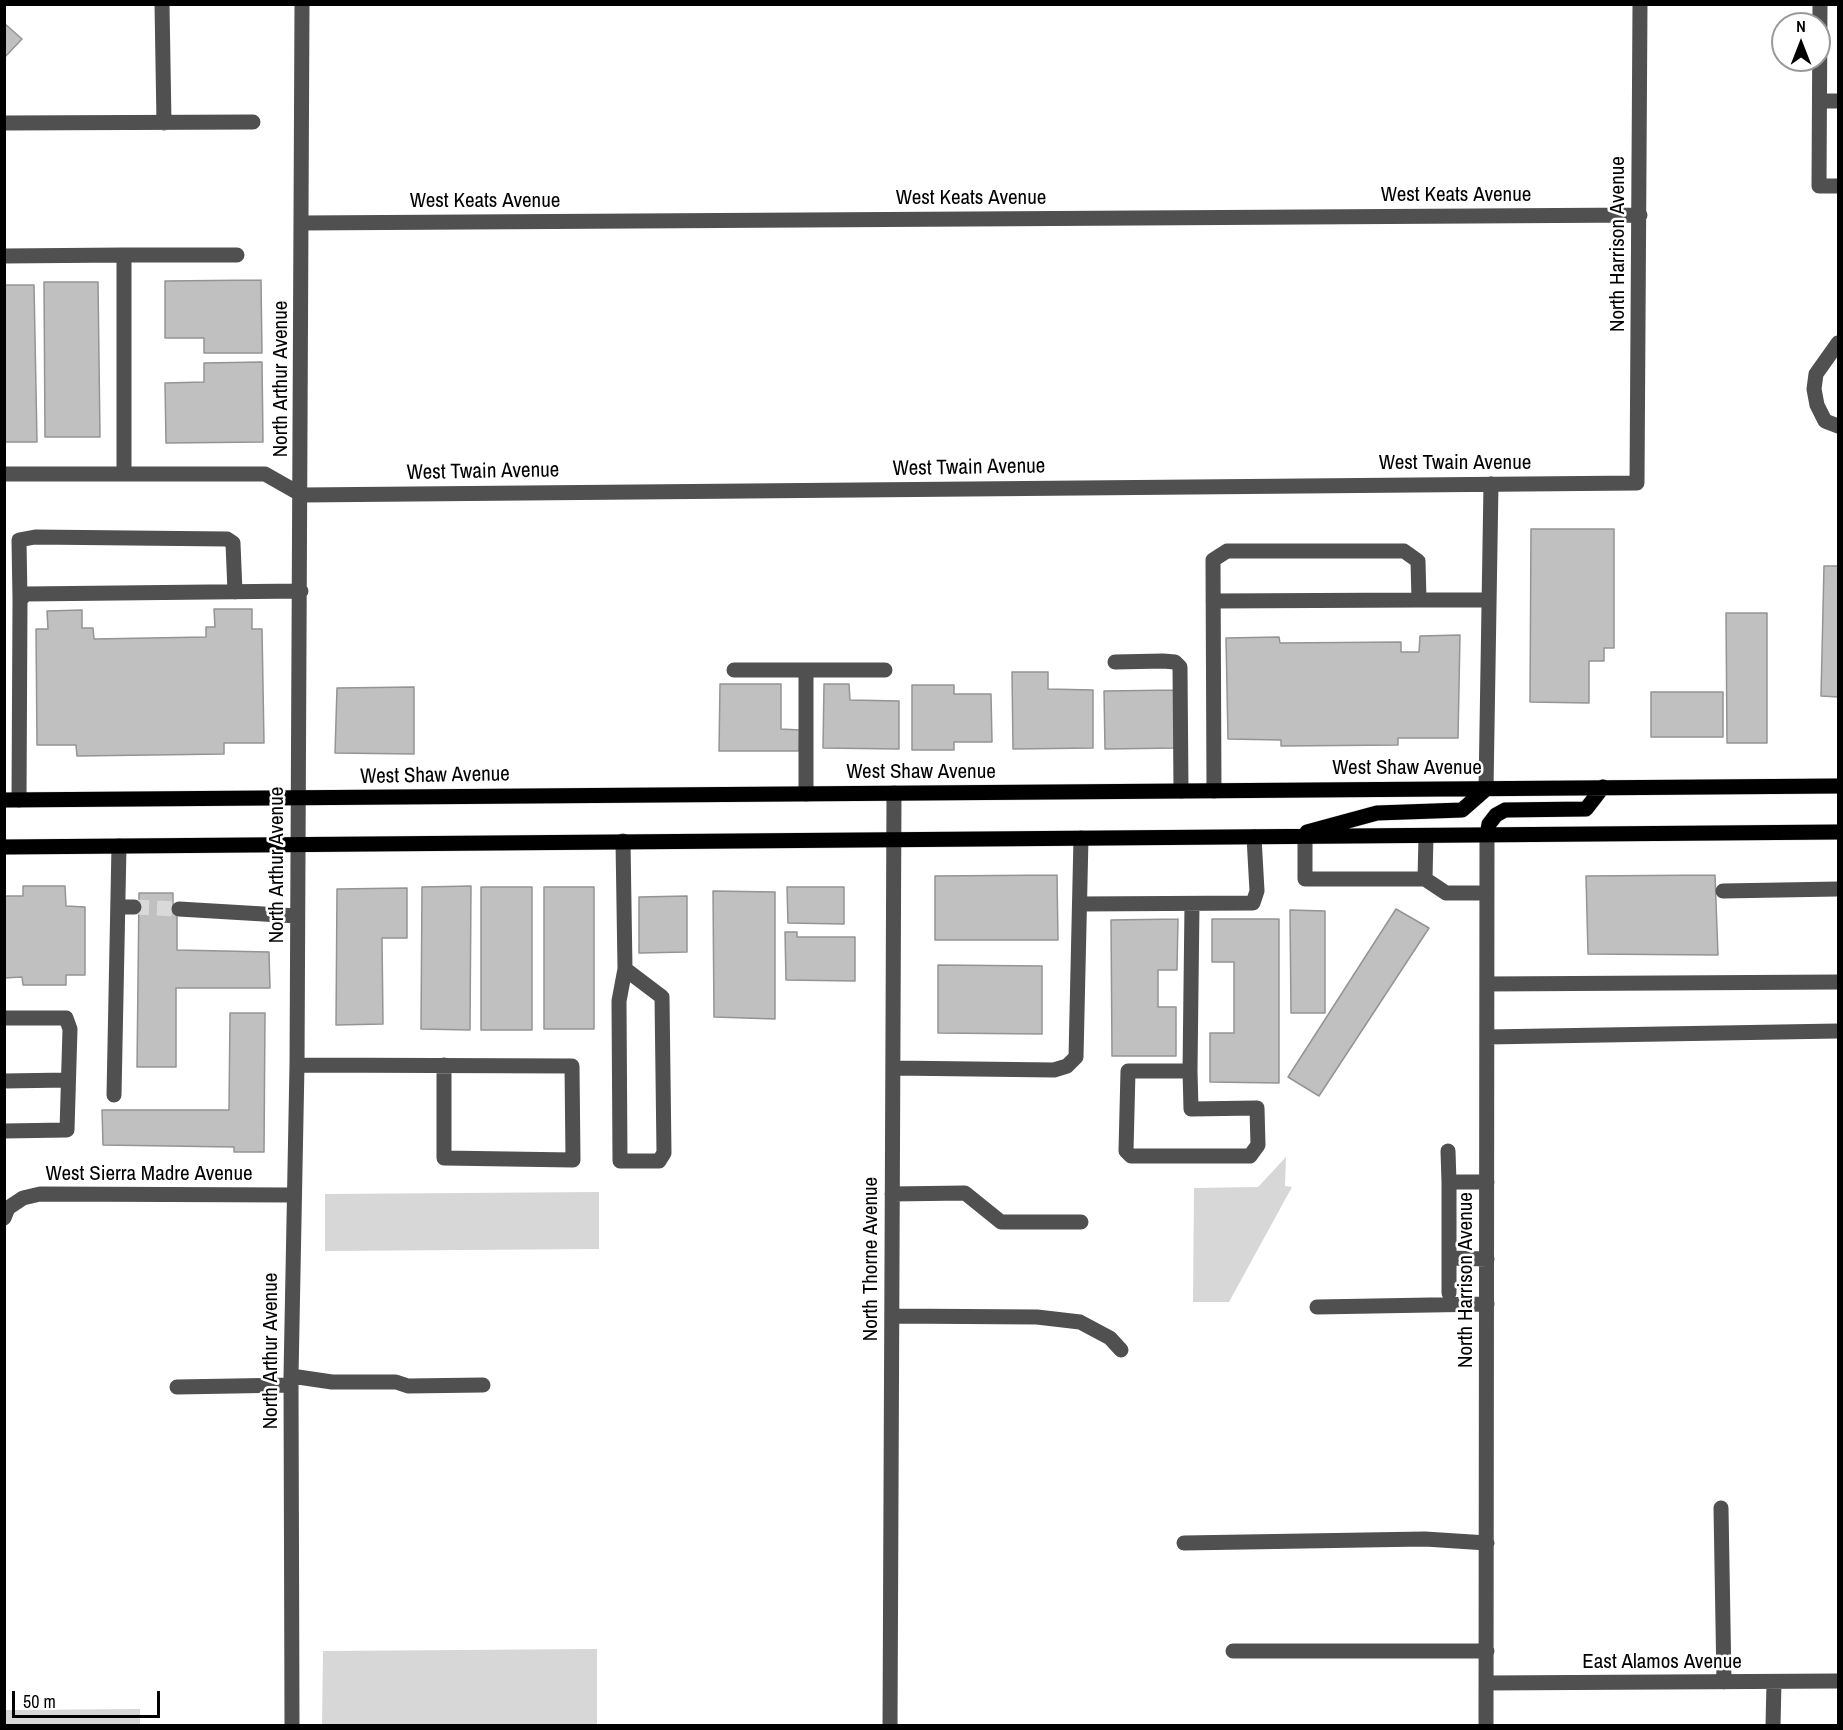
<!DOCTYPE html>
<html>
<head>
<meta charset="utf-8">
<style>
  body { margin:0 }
  #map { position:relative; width:1843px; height:1730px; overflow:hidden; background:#fff; font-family:"Archivo Narrow",sans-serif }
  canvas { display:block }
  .frame { position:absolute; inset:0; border:6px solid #000; pointer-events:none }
  .north { position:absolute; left:1771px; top:12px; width:60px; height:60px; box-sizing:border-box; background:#fff; border:2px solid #999; border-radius:50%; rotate:0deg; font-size:16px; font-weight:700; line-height:24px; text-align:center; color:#000 }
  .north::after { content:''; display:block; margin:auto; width:21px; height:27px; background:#000; clip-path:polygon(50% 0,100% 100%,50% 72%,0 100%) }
  .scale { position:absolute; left:12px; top:1691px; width:148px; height:27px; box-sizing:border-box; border:3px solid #000; border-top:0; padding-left:8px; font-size:18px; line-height:21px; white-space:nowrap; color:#000; -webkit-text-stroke:4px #fff; paint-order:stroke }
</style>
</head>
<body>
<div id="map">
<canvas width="1843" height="1730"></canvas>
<div class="frame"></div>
<div class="north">N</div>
<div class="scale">50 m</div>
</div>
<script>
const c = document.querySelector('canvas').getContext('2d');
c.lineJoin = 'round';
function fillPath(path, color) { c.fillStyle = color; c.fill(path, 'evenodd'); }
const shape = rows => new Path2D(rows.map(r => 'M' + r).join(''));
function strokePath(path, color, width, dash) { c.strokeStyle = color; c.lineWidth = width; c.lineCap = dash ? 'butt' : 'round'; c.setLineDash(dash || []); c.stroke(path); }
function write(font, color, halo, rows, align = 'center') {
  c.font = font + ' "Archivo Narrow",sans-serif'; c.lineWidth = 5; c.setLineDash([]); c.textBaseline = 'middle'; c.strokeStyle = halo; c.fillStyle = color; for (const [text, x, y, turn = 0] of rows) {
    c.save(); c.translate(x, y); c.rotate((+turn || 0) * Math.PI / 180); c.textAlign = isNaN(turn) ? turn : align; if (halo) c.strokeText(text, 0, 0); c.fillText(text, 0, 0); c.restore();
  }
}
fillPath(shape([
  [1286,1157,1285,1186,1292,1187,1229,1302,1193,1302,1194,1188,1258,1187],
  [599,1192,599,1249,325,1251,325,1194],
  [597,1649,597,1725,322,1725,323,1651],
  [140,1709,140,1725,5,1725,5,1710]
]), '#d7d7d7');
const building = shape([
  [4,23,22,39,4,58,4,23],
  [261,280,262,353,204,353,204,338,165,338,165,281,261,280],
  [44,282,98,282,100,437,45,437,44,282],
  [4,285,34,285,37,442,4,442,4,285],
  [262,362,263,442,166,443,165,383,204,382,204,363,262,362],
  [1531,529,1614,529,1614,648,1604,648,1604,661,1589,661,1589,703,1530,702,1531,529],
  [1824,566,1838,566,1838,697,1821,696,1824,566],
  [214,609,252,609,252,629,262,629,264,743,224,743,224,754,77,756,76,745,37,745,36,629,48,629,47,611,82,610,82,628,93,628,94,639,206,637,206,627,215,627,214,609],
  [1726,613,1767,613,1767,743,1727,743,1726,613],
  [1460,635,1458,738,1398,738,1398,745,1281,746,1281,740,1228,739,1226,638,1279,637,1280,643,1401,642,1401,652,1419,652,1420,636,1460,635],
  [1012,672,1048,672,1048,689,1093,690,1093,748,1013,749,1012,672],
  [720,684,781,684,781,729,800,730,799,751,719,751,720,684],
  [824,684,849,684,850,700,899,701,899,749,823,748,824,684],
  [912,685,954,685,954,694,991,694,992,742,954,742,954,750,912,750,912,685],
  [414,687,414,754,335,753,337,688,414,687],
  [1177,690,1178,748,1105,749,1104,691,1177,690],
  [1651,692,1723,692,1723,737,1651,737,1651,692],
  [1057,875,1058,940,935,940,935,876,1057,875],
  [1715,875,1718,955,1588,954,1586,876,1715,875],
  [23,886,65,886,66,906,85,907,85,975,66,975,66,985,23,985,22,977,4,978,4,896,23,896,23,886],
  [471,886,470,1030,421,1029,422,887,471,886],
  [481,887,532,887,532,1030,481,1030,481,887],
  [544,887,594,887,594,1029,544,1029,544,887],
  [787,887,844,887,844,924,788,923,787,887],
  [407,888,407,938,382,938,383,1024,336,1025,337,889,407,888],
  [713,891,775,892,775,1019,714,1017,713,891],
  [139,893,173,893,173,911,177,911,177,950,269,952,270,988,176,988,176,1067,137,1067,139,893],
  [687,896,687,952,639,953,639,897,687,896],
  [1396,909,1429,928,1319,1096,1288,1077,1396,909],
  [1290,910,1325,911,1325,1013,1291,1013,1290,910],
  [1178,919,1177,970,1158,970,1158,1007,1176,1007,1176,1056,1112,1056,1111,920,1178,919],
  [1212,919,1279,919,1279,1083,1210,1082,1210,1033,1234,1033,1234,962,1212,962,1212,919],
  [785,932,797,932,797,937,855,937,855,981,786,980,785,932],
  [938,965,1042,966,1042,1034,938,1033,938,965],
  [230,1013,265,1013,264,1152,234,1152,234,1147,103,1145,102,1110,229,1110,230,1013]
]);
fillPath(building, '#c0c0c0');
strokePath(building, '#949494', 1.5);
strokePath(shape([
  [134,907,179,909]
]), '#d9d9d9', 15, [15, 8]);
const major = shape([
  [4,800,1838,786],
  [1307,832,1377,813,1462,810,1486,789],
  [1487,835,1489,824,1496,815,1505,810,1586,809,1603,787],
  [4,847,1838,832]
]);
strokePath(major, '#dbdbdb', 16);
strokePath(shape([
  [162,4,164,123],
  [1820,4,1819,186,1838,186],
  [1820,101,1838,101],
  [4,123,253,122],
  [301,223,1640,215],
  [124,255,237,255],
  [4,256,124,255,124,474],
  [1838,343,1816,374,1814,389,1817,405,1825,421,1838,426],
  [4,474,265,474,302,495,1637,483,1640,4],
  [20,600,19,540,35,537,227,539,233,543,235,592],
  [1213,601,1419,600],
  [1115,662,1163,661,1175,662,1180,667,1181,791],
  [734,670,885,670],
  [806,671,806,794],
  [1486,789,1491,484],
  [1214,791,1213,560,1227,551,1404,551,1418,561,1419,600,1489,600],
  [19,800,20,600,26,594,301,591],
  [1305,837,1305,879,1425,879,1446,893,1487,893],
  [623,841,625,969,619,1001,620,1161,659,1161,664,1153,662,997,625,969],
  [1425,879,1426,836],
  [1723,891,1838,889],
  [1080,904,1253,903,1257,891,1254,837],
  [118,907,134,907],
  [179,909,297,916],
  [1487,984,1838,982],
  [4,1018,66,1018,70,1029,67,1130,4,1131],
  [1487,1037,1838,1031],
  [297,1065,572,1066,573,1160,444,1158,444,1065],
  [893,1068,1054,1070,1067,1066,1076,1057,1081,838],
  [1190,1071,1191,1109,1257,1108,1258,1145,1250,1156,1131,1156,1126,1151,1128,1071,1190,1071,1192,904],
  [4,1081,68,1080],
  [114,1095,119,846],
  [1448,1151,1449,1182],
  [1487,1182,1449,1182,1449,1258,1487,1259],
  [892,1194,965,1193,1001,1222,1081,1222],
  [4,1218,8,1208,23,1198,40,1194,293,1195],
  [1449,1293,1449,1258],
  [1317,1307,1487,1304],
  [892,1316,1037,1317,1080,1322,1110,1338,1121,1350],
  [291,1376,332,1382,396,1382,408,1386,483,1385],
  [177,1387,291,1385],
  [1721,1508,1724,1682],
  [1184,1543,1425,1539,1487,1543],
  [1233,1651,1487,1651],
  [1486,1683,1838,1681],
  [292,1726,291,1376,297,1065,302,4],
  [890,1726,894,793],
  [1486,1726,1487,835],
  [1773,1726,1774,1682]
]), '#505050', 15);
strokePath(major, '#000', 15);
write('21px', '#000', '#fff', [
  ["West Keats Avenue",1456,195],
  ["West Keats Avenue",971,198],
  ["West Keats Avenue",485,201],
  ["North Harrison Avenue",1618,244,-90],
  ["North Arthur Avenue",281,379,-90],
  ["West Twain Avenue",1455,463],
  ["West Twain Avenue",969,468,-1],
  ["West Twain Avenue",483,472,-1],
  ["West Shaw Avenue",1407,768],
  ["West Shaw Avenue",921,772],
  ["West Shaw Avenue",435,776,-1],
  ["North Arthur Avenue",277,865,-90],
  ["West Sierra Madre Avenue",149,1174],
  ["North Thorne Avenue",871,1259,-90],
  ["North Harrison Avenue",1466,1280,-90],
  ["North Arthur Avenue",271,1351,-90],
  ["East Alamos Avenue",1662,1662]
]);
</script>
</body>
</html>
